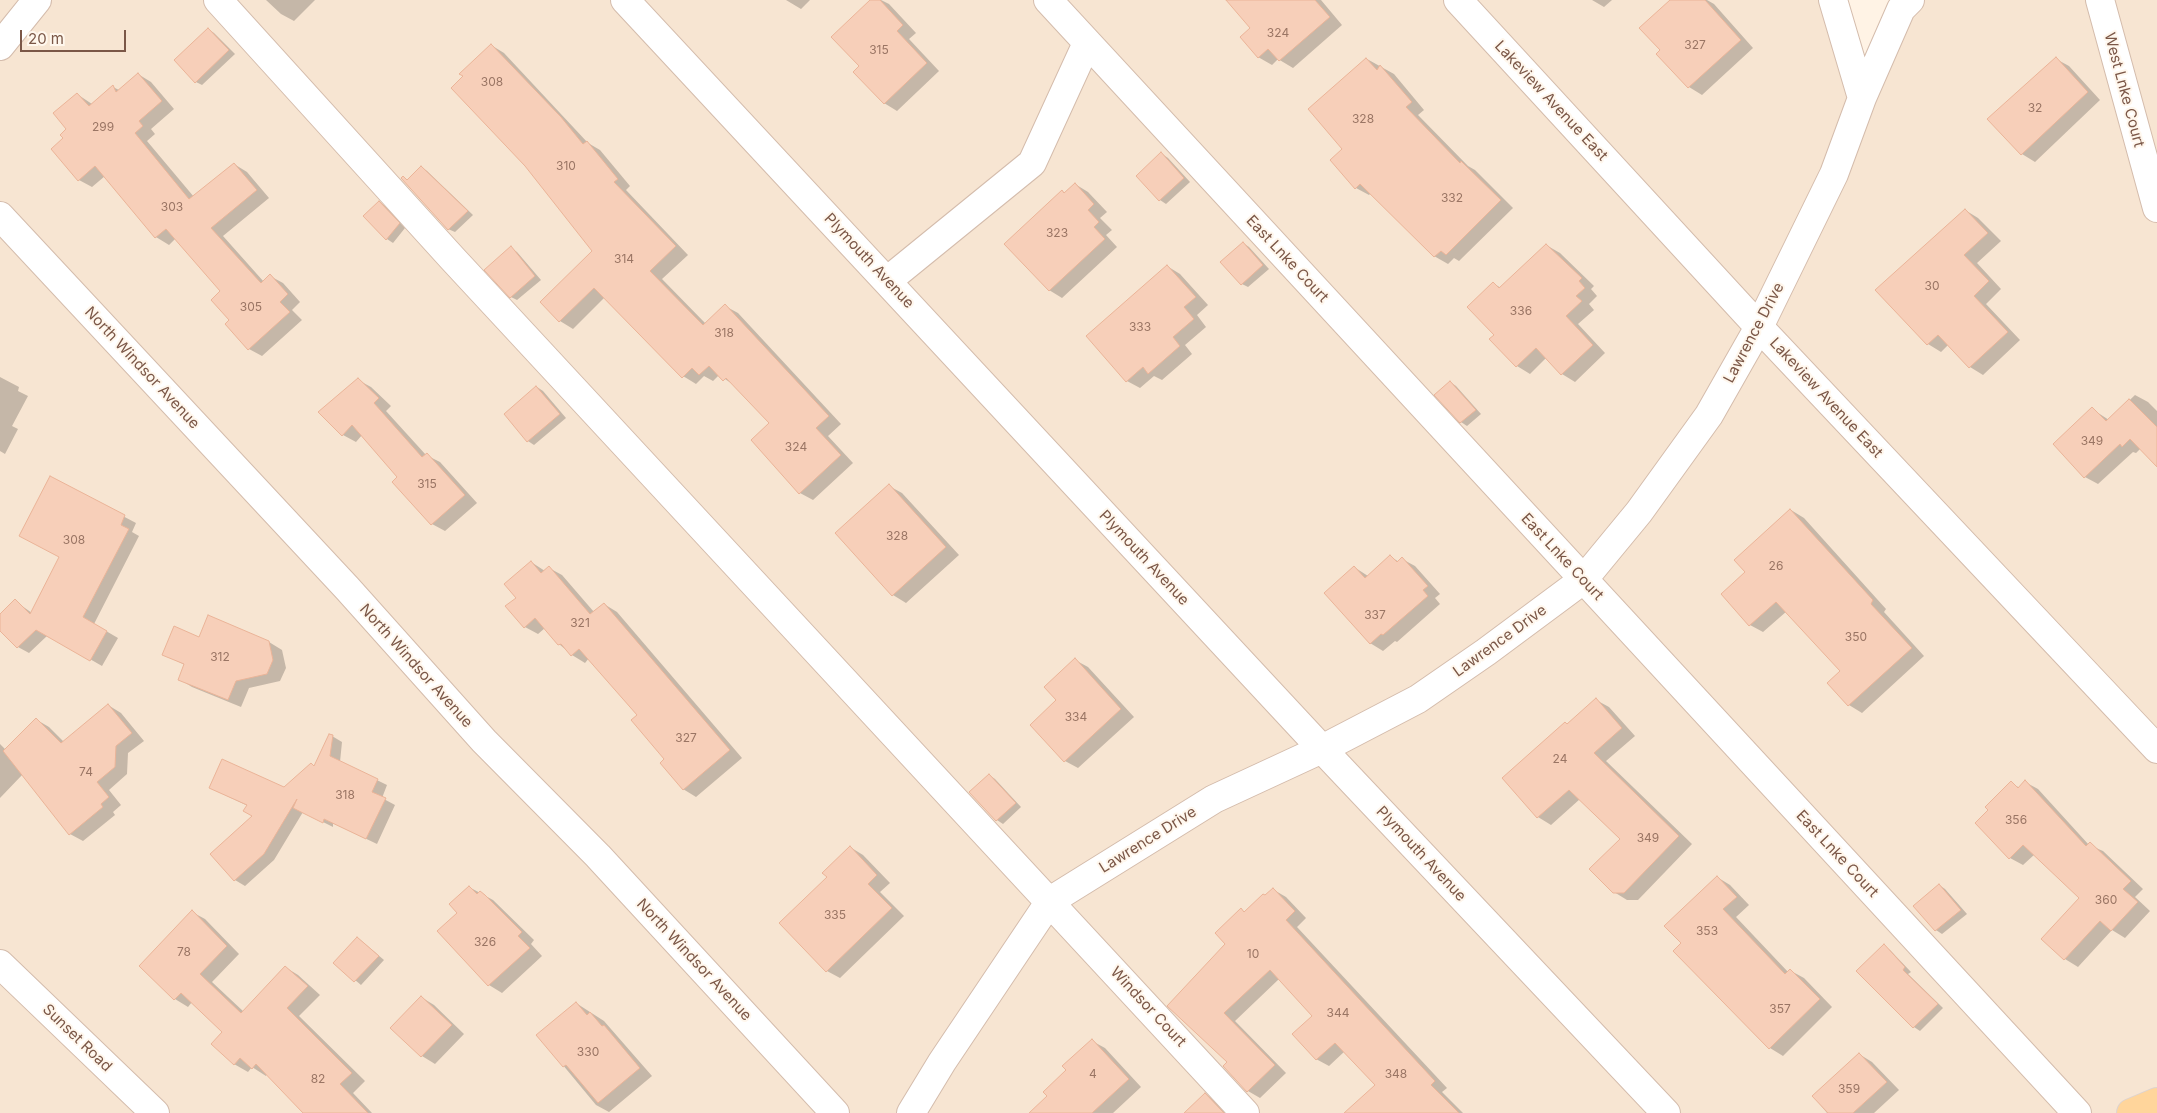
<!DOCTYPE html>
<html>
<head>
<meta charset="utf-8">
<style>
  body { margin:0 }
  #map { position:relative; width:2157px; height:1113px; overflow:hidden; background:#fff3e5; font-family:Inter,sans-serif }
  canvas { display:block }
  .scale { position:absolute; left:20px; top:30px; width:106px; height:22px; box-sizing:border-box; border:2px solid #7b5747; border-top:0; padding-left:6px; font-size:15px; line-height:18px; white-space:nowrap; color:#7b5747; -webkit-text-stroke:4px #fff7ed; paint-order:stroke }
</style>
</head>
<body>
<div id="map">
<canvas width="2157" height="1113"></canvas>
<div class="scale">20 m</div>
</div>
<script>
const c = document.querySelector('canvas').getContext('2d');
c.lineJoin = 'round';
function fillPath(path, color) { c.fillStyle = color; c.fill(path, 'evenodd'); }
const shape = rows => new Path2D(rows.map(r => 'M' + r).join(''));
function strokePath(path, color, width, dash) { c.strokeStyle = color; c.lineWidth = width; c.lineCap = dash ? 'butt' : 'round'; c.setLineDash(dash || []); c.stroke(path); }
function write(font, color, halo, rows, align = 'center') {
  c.font = font + ' Inter,sans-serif'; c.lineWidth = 4; c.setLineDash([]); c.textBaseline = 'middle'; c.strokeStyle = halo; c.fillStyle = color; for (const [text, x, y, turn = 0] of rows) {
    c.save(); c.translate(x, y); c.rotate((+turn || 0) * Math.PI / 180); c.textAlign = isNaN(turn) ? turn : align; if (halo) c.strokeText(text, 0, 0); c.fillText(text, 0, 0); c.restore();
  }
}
fillPath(shape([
  [0,0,1833,0,1861,97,1910,0,2157,0,2157,1102,2131,1113,0,1113]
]), '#f7e5d2');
fillPath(shape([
  [266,0,315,0,294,21,281,14],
  [786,0,810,0,801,9],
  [872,0,881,0,889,4,916,33,909,39,939,71,897,111,884,103,861,66],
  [1227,0,1321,0,1342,25,1293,68,1278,59,1272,65,1258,57,1252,28],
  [1592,0,1612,0,1604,7],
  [1672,0,1707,0,1714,4,1753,48,1702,95,1689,87],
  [208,29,214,33,235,54,202,85,196,82],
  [491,45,504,53,588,143,600,150,630,186,626,190,688,255,662,279,706,324,725,306,738,313,841,424,828,436,853,463,813,500,800,493,771,423,737,387,719,375,713,381,704,376,696,384,683,376,605,297,573,329,560,321,594,251],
  [1367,59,1394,74,1424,110,1418,115,1468,166,1475,170,1513,208,1459,261,1454,258,1448,264,1434,256,1371,193,1369,195,1356,188,1344,149],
  [2056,59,2069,66,2100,100,2035,162,2022,154],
  [138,74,151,82,174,109,151,129,155,134,147,141,194,197,234,164,247,172,269,198,223,236,264,282,270,276,283,283,300,302,292,310,302,320,262,356,249,349,231,320,222,291,176,238,169,245,156,237,105,176,92,187,79,180,65,138,77,94,92,104,113,87,119,90],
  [1162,154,1168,158,1190,182,1166,204,1160,200],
  [421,167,427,171,473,215,455,232,448,229,403,178,408,180],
  [1075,184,1088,192,1107,212,1100,218,1112,230,1106,235,1117,247,1062,298,1049,290,1062,191,1065,193],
  [379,202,385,206,405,228,393,243,387,239,365,216],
  [1965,210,1978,218,2001,241,1977,263,2001,289,1986,304,2020,340,1983,375,1970,367,1948,345,1941,352,1928,344],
  [1243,243,1249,247,1269,269,1248,287,1242,284,1222,262],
  [1546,245,1560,253,1594,286,1591,289,1597,296,1589,304,1594,310,1578,324,1605,353,1575,382,1562,374,1546,358,1530,374,1517,366,1496,335,1493,283,1501,288],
  [511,248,517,252,541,280,517,300,511,297],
  [1167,266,1180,274,1208,305,1197,315,1206,327,1185,345,1192,354,1162,380,1154,376,1140,388,1127,381],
  [0,377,19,387,18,391,28,396,12,426,18,429,5,454,0,451],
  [358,380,371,387,391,406,386,411,426,455,440,462,477,503,445,531,432,524,399,477,362,435,356,442,343,435],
  [1450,382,1456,386,1481,414,1467,426,1461,422],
  [537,387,543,391,566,418,534,445,528,441,505,414],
  [2135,395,2148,402,2157,411,2157,465,2141,448,2136,453,2133,452,2098,484,2085,477,2092,409,2109,420],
  [51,478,136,523,132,532,139,536,94,624,118,638,102,666,48,635,29,653,18,647,0,629,0,616,15,601,32,613,61,557],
  [889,486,902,493,959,555,906,603,893,595,837,533],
  [1791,510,1804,518,1886,609,1884,612,1924,656,1862,713,1849,705,1829,683,1842,671,1787,611,1763,632,1750,625,1747,572],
  [1390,556,1399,562,1402,559,1415,566,1440,594,1435,598,1440,604,1397,642,1395,641,1383,651,1370,643,1354,567,1368,576],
  [531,562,545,571,549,568,562,575,594,612,604,604,617,612,742,758,696,797,683,789,639,715,589,658,585,663,572,655,559,644,545,628,538,634,525,627,517,598],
  [269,642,282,650,286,668,280,681,249,688,241,707,192,687,179,679,185,665,163,654],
  [1075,660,1088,667,1134,717,1078,768,1065,761,1058,700],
  [1596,700,1609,707,1635,736,1606,761,1692,844,1638,900,1627,900,1614,892,1621,839,1580,799,1551,825,1538,817,1567,725],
  [108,705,121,713,144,741,128,753,127,774,109,790,121,805,113,812,115,815,83,841,70,834,23,774,0,798,0,744,6,750,37,720,49,727,64,742],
  [332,736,342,742,340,762,387,785,382,798,395,805,377,844,333,823,333,827,303,812,274,860,245,886,235,880,212,854,254,816,248,806,210,788,284,789,315,767],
  [989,775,995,779,1021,807,1003,824,997,820],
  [2025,782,2038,789,2089,845,2103,851,2143,889,2135,897,2150,911,2125,938,2112,930,2078,967,2065,959,2043,938,2081,898,2035,854,2023,865,2010,858,2011,783,2020,788],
  [850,847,863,855,890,883,880,892,904,916,840,978,827,971,828,877],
  [1717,877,1730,885,1749,905,1736,917,1789,973,1791,971,1804,978,1832,1007,1783,1056,1770,1048,1674,951,1683,943],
  [1939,885,1945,889,1967,914,1942,934,1936,930,1915,906],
  [469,887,493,900,534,940,531,944,542,956,502,993,489,985,439,932,459,913],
  [1274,890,1286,897,1306,918,1297,927,1447,1088,1442,1092,1463,1113,1366,1113,1376,1085,1345,1051,1329,1066,1316,1059,1313,1016,1279,979,1235,1021,1286,1073,1260,1098,1248,1091,1229,1062,1169,1006,1227,944,1241,910,1245,912],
  [192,912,205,919,239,954,212,982,244,1012,285,967,298,975,320,995,299,1016,365,1081,353,1093,372,1113,305,1113,267,1074,266,1076,252,1067,248,1072,234,1064,223,1032,192,1002,188,1007,175,999,141,966],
  [358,938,384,960,361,985,335,963],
  [1884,946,1890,950,1911,972,1908,974,1943,1008,1920,1031,1914,1027,1858,971],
  [421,997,434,1005,464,1034,435,1064,422,1056,392,1028],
  [576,1003,604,1021,652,1076,609,1112,596,1105,538,1035],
  [1092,1041,1105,1048,1141,1087,1113,1113,1031,1113,1049,1096],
  [1859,1054,1872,1062,1899,1090,1874,1113,1827,1113,1813,1096],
  [1205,1094,1211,1098,1225,1113,1186,1113]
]), '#0003');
const building = shape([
  [870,0,880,0,903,25,897,31,927,63,884,104,853,72,859,66,831,37,870,0],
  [1226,0,1315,0,1330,17,1279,61,1268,49,1258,58,1240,37,1250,28,1226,0],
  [1670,0,1705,0,1741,40,1688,88,1656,54,1660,50,1639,28,1670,0],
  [208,28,229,50,195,83,174,60,208,28],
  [491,44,561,117,583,144,587,141,618,179,614,182,676,246,650,271,703,325,725,304,829,416,816,428,841,455,799,494,751,440,769,423,726,378,723,381,709,366,699,375,692,368,682,378,594,288,559,322,540,302,592,251,525,166,451,88,463,76,459,74,491,44],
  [2056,57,2088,92,2021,155,1987,119,2056,57],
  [1366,58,1377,70,1380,65,1412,102,1406,107,1460,163,1461,161,1501,200,1446,255,1441,251,1434,257,1360,184,1355,189,1330,160,1342,149,1308,109,1366,58],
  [138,73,162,101,139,121,143,126,135,133,189,199,234,163,257,190,211,228,261,283,270,274,288,294,280,302,290,312,248,350,225,324,229,320,211,300,220,291,166,229,155,238,95,166,78,181,51,149,63,138,60,135,66,129,53,113,77,93,89,106,113,85,116,92,138,73],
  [1161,152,1184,178,1159,201,1136,176,1161,152],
  [421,166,468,211,448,230,401,178,403,176,407,180,421,166],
  [1075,183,1094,204,1088,210,1099,222,1094,227,1105,239,1049,291,1004,244,1062,190,1064,193,1075,183],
  [379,201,400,223,386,240,363,216,379,201],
  [1965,209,1988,233,1964,255,1989,281,1974,296,2008,332,1969,368,1938,335,1927,345,1875,290,1965,209],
  [1243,242,1263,265,1241,285,1220,262,1243,242],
  [1546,244,1582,278,1579,281,1585,288,1576,296,1582,301,1566,316,1593,345,1561,375,1536,348,1516,367,1489,339,1494,335,1467,307,1493,282,1499,288,1546,244],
  [511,246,535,276,510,298,484,270,511,246],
  [1167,265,1196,297,1184,307,1194,319,1173,337,1180,346,1148,374,1143,367,1126,382,1086,336,1167,265],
  [358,378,379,398,374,403,422,457,427,453,465,495,431,525,392,482,397,477,352,425,342,436,318,412,358,378],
  [1450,381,1476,410,1460,423,1434,395,1450,381],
  [536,386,560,414,527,442,504,414,536,386],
  [2129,399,2157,427,2157,467,2130,439,2122,447,2120,444,2084,478,2053,444,2092,407,2106,421,2129,399],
  [50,476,125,515,121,525,129,529,83,617,107,631,90,661,36,630,17,648,0,631,0,614,15,599,30,614,59,557,19,536,50,476],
  [889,484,946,547,892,596,835,533,889,484],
  [1790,509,1873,600,1871,604,1912,648,1848,706,1827,683,1840,671,1776,602,1749,626,1721,594,1745,572,1734,560,1790,509],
  [1390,555,1397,562,1402,557,1428,586,1423,590,1428,596,1383,635,1381,634,1370,644,1324,593,1354,566,1365,578,1390,555],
  [531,561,541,573,549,566,590,614,604,603,730,750,683,790,660,763,664,759,631,720,637,715,579,649,571,656,561,644,558,645,535,618,524,628,505,606,516,598,504,584,531,561],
  [208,615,269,641,273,660,267,674,236,681,228,700,178,680,184,664,162,655,174,626,199,637,208,615],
  [1075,658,1121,709,1064,762,1030,725,1056,700,1044,687,1075,658],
  [1596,698,1622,728,1594,753,1679,836,1624,893,1613,893,1589,869,1620,839,1569,790,1537,818,1502,778,1565,722,1567,724,1596,698],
  [108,704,132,733,116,746,115,767,97,782,109,797,101,804,103,807,69,835,3,751,36,718,61,743,108,704],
  [329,734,333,735,330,756,378,779,372,792,386,798,366,839,324,819,323,823,293,808,297,799,264,854,234,881,210,854,252,816,243,811,247,805,209,788,222,759,284,787,311,763,314,766,329,734],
  [989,774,1016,803,996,821,969,792,989,774],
  [2025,780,2086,846,2090,842,2131,881,2123,889,2138,902,2111,931,2100,921,2064,960,2041,939,2079,898,2023,845,2009,859,1975,823,1988,810,1985,807,2011,781,2018,788,2025,780],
  [850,846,877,875,868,884,892,908,826,972,779,923,827,877,822,873,850,846],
  [1717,876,1737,897,1723,909,1785,974,1790,969,1820,999,1769,1049,1673,951,1681,943,1664,926,1717,876],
  [1939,884,1961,910,1935,931,1913,906,1939,884],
  [469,886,477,894,480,891,485,895,522,932,518,936,530,948,488,986,437,931,457,913,449,904,469,886],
  [1273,888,1295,911,1286,920,1435,1081,1431,1085,1459,1113,1344,1113,1375,1085,1335,1043,1316,1060,1292,1034,1312,1016,1270,970,1224,1013,1275,1065,1247,1092,1223,1066,1227,1062,1167,1006,1225,944,1215,933,1241,908,1244,912,1263,894,1265,895,1273,888],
  [192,910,227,946,200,974,241,1013,285,966,308,986,287,1008,352,1073,340,1084,368,1113,303,1113,256,1064,252,1069,240,1058,234,1065,211,1044,222,1032,181,993,174,1000,139,966,192,910],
  [357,937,379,956,354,982,333,963,357,937],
  [1884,944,1905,967,1903,970,1938,1004,1913,1028,1856,971,1884,944],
  [421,996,452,1025,421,1057,390,1028,421,996],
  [576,1002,587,1015,590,1012,602,1026,604,1025,640,1068,598,1103,566,1065,563,1067,536,1035,576,1002],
  [1092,1039,1129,1079,1092,1113,1029,1113,1047,1096,1043,1092,1066,1070,1062,1066,1092,1039],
  [1859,1053,1887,1082,1853,1113,1828,1113,1812,1096,1859,1053],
  [1205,1093,1224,1113,1184,1113,1205,1093]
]);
fillPath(building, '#f7cfb9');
strokePath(building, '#ebb498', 1);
const minor = shape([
  [218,0,452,258,1245,1113],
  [625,0,1322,749,1666,1113],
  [1048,0,2077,1113],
  [1458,0,1759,327,2157,749],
  [1833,0,1862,98],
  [2100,0,2157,208],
  [0,46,37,0],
  [0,216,347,588,484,741,598,856,835,1113],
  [887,281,1032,163,1087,43],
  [0,964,155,1113],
  [911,1113,942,1062,1050,901,1214,799,1322,749,1418,699,1486,652,1583,580,1639,512,1709,415,1759,327,1834,174,1862,98,1901,9,1910,0]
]);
const major = shape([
  [2131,1113,2157,1102]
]);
strokePath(minor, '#d4bcac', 30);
strokePath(major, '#ddd3cf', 30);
strokePath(minor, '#fff', 28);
strokePath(major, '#ffd59b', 28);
write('12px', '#9a7564', null, [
  ["324",1278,33],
  ["327",1695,45],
  ["315",879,50],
  ["308",492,82],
  ["32",2035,108],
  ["328",1363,119],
  ["299",103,127],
  ["310",566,166],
  ["332",1452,198],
  ["303",172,207],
  ["323",1057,233],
  ["314",624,259],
  ["30",1932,286],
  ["305",251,307],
  ["336",1521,311],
  ["333",1140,327],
  ["318",724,333],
  ["349",2092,441],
  ["324",796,447],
  ["315",427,484],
  ["328",897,536],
  ["308",74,540],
  ["26",1776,566],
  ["337",1375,615],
  ["321",580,623],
  ["350",1856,637],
  ["312",220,657],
  ["334",1076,717],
  ["327",686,738],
  ["24",1560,759],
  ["74",86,772],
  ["318",345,795],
  ["356",2016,820],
  ["349",1648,838],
  ["360",2106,900],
  ["335",835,915],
  ["353",1707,931],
  ["326",485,942],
  ["78",184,952],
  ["10",1253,954],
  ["357",1780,1009],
  ["344",1338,1013],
  ["330",588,1052],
  ["4",1093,1074],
  ["348",1396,1074],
  ["82",318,1079],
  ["359",1849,1089]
]);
write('15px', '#7b5747', '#fff7ed', [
  ["West Lnke Court",2124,90,75],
  ["Lakeview Avenue East",1551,101,47],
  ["East Lnke Court",1287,259,47],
  ["Plymouth Avenue",869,261,47],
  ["Lawrence Drive",1754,333,-62],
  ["North Windsor Avenue",142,368,47],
  ["Lakeview Avenue East",1826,398,47],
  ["East Lnke Court",1562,557,47],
  ["Plymouth Avenue",1144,558,47],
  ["Lawrence Drive",1500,641,-36],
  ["North Windsor Avenue",416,666,48],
  ["Lawrence Drive",1148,840,-32],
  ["Plymouth Avenue",1421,854,47],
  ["East Lnke Court",1837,854,47],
  ["North Windsor Avenue",694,960,47],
  ["Windsor Court",1148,1007,47],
  ["Sunset Road",77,1038,44]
]);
</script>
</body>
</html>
